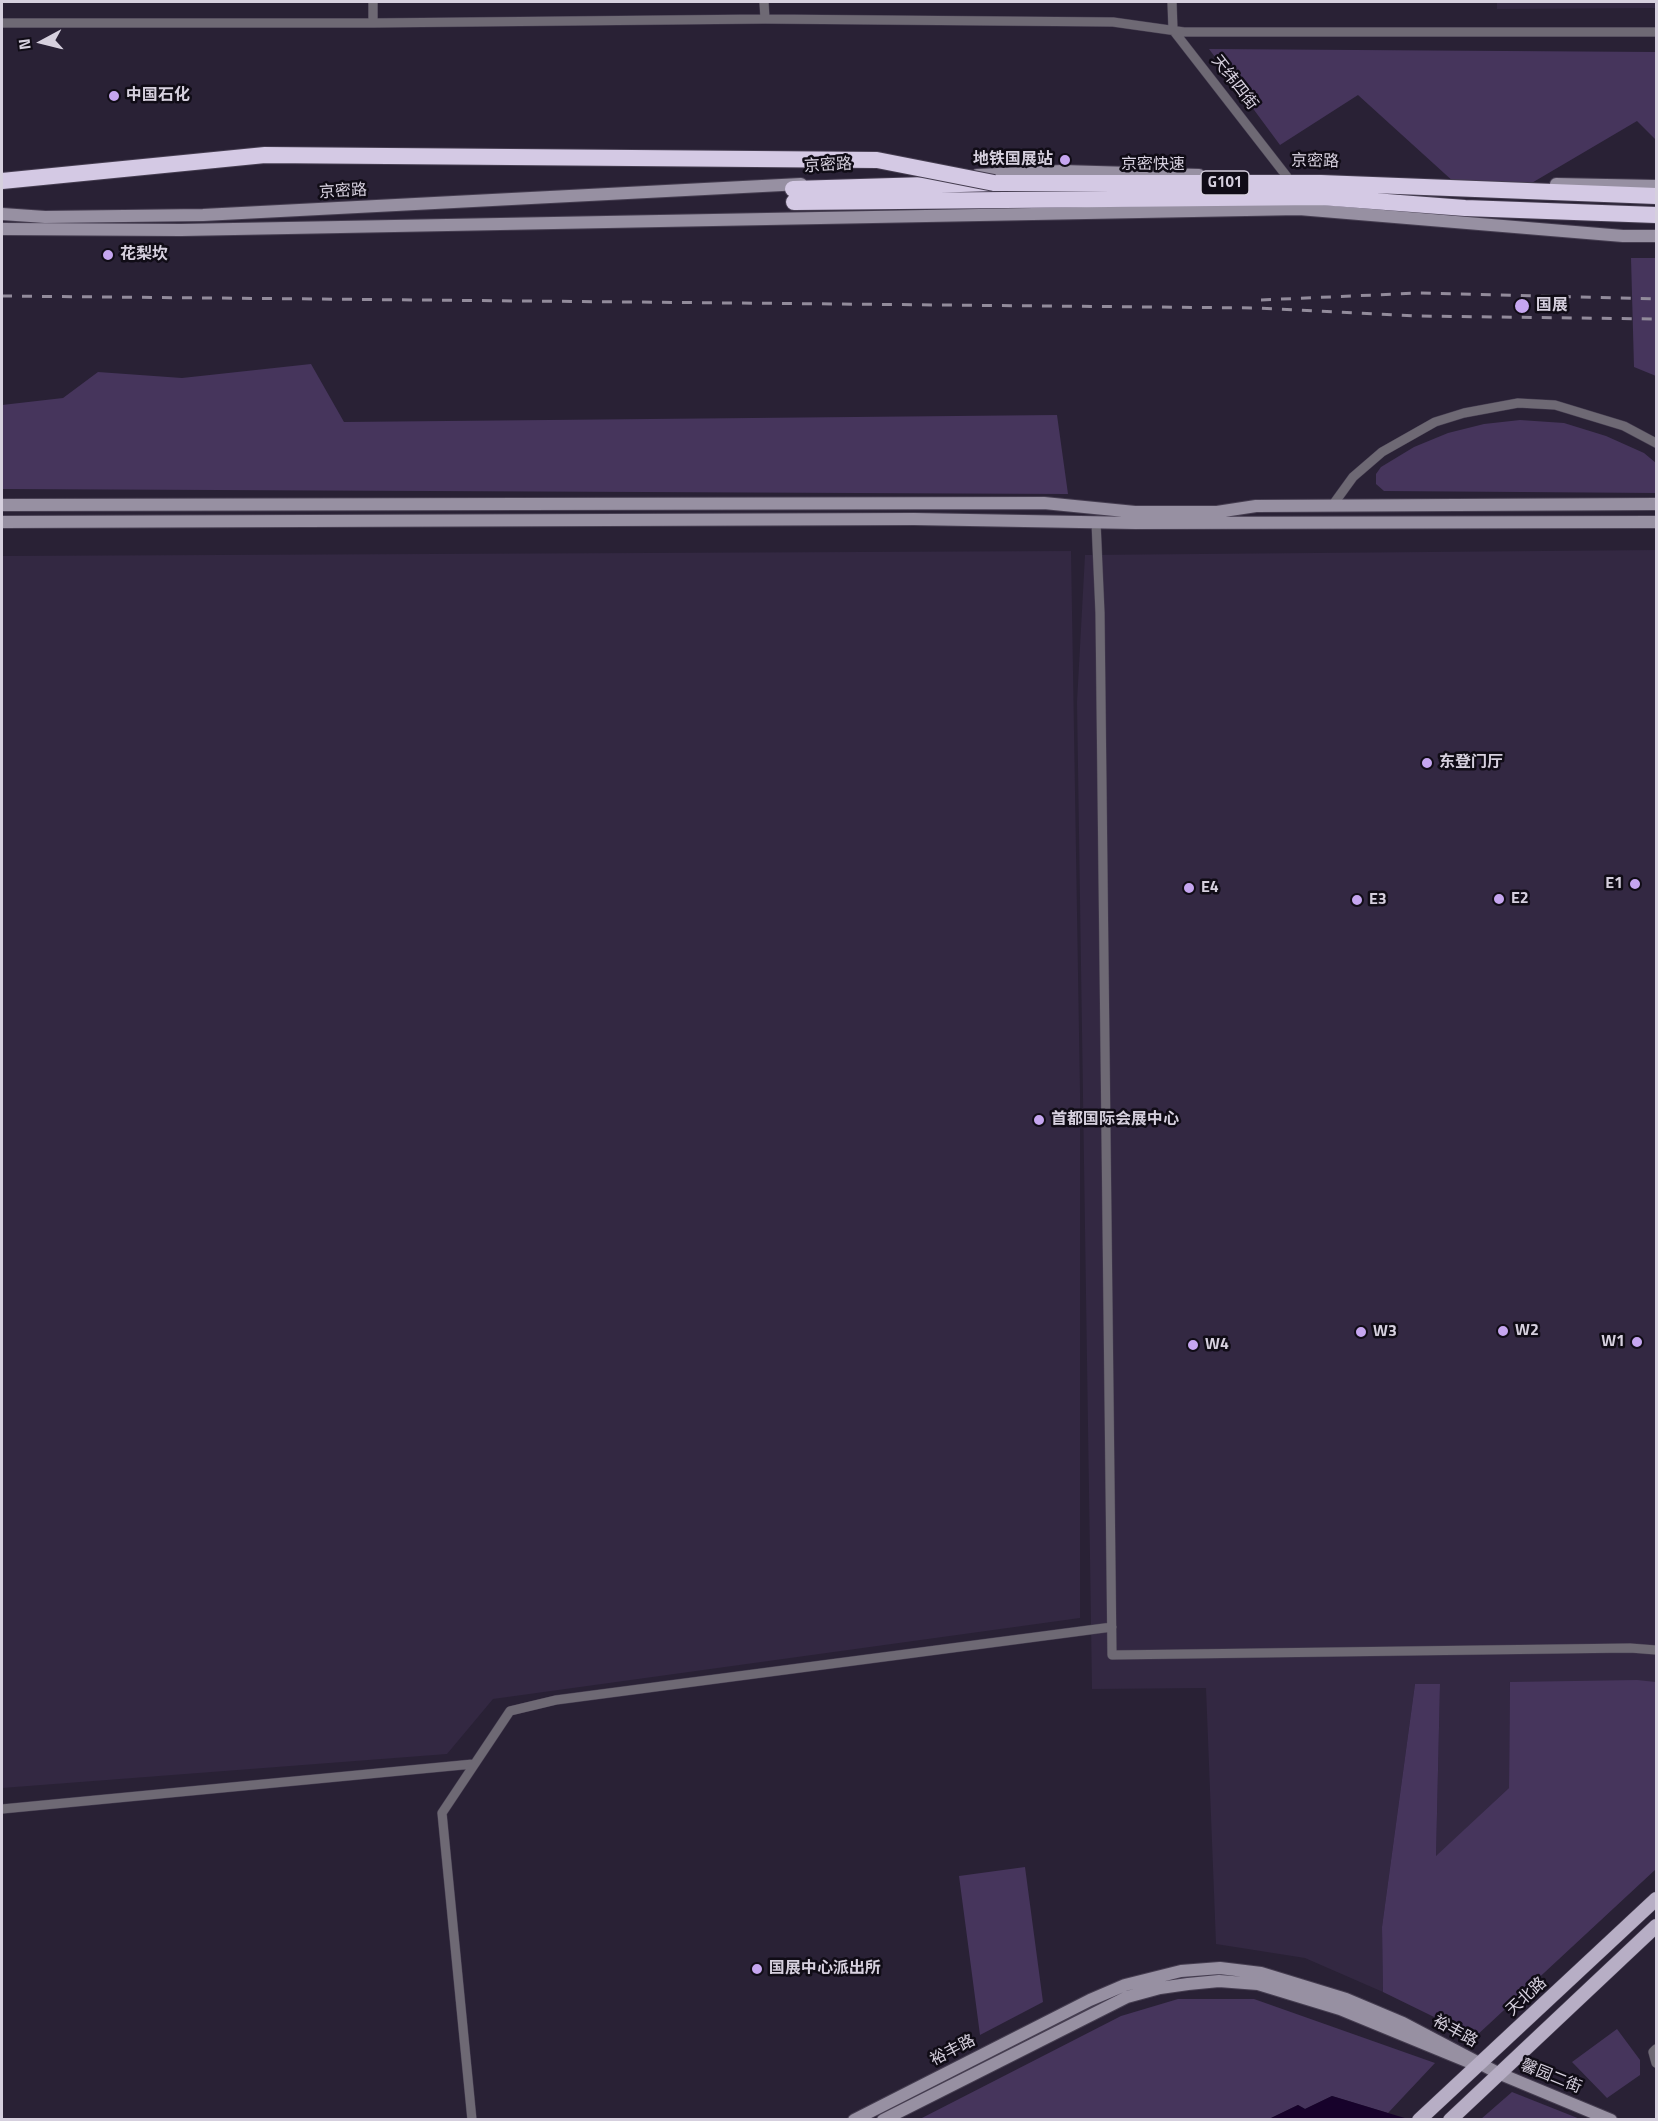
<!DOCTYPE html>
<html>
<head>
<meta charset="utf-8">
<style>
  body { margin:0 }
  #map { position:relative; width:1658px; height:2121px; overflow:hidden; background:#292135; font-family:"Titillium Web",sans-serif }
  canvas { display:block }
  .frame { position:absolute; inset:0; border:3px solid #d6d0de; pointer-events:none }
  .north { position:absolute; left:12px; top:12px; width:60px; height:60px; -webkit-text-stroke:4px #100c16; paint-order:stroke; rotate:263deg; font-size:16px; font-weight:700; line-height:24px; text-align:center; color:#d6d0de }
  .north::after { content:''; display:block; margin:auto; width:21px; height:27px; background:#d6d0de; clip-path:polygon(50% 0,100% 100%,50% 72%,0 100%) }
</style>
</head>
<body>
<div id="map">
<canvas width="1658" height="2121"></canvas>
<div class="frame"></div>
<div class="north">N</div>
</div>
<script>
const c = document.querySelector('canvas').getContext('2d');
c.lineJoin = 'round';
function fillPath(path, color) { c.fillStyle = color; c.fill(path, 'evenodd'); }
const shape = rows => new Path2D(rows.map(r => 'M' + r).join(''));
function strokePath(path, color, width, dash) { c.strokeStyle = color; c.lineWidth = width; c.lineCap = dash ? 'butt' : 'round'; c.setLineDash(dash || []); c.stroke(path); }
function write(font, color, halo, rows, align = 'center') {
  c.font = font + ' "Titillium Web","Noto Sans SC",sans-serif'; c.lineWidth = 5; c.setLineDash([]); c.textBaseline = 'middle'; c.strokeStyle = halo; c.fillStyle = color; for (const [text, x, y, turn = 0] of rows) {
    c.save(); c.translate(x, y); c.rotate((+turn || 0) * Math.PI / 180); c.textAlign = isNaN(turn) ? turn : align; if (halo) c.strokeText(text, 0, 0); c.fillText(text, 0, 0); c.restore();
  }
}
fillPath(shape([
  [1497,2,1656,2,1656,8,1497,9],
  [1656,550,1656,1682,1510,1682,1509,1788,1436,1857,1440,1684,1415,1684,1382,1927,1383,1992,1305,1958,1216,1944,1206,1688,1092,1689,1077,702,1085,555],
  [1071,551,1080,1093,1080,1618,493,1699,447,1754,2,1788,2,556]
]), '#332842');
fillPath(shape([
  [1209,49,1656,52,1656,140,1637,121,1513,194,1466,193,1358,95,1280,145],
  [1631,258,1656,258,1656,376,1634,367],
  [311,364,344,422,1057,415,1068,494,2,489,2,405,63,398,98,372,182,378],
  [1520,420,1564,423,1606,436,1644,453,1656,463,1656,493,1384,491,1376,484,1376,474,1381,467,1414,447,1448,433,1484,424],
  [1637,1680,1656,1682,1656,1869,1475,2037,1383,1992,1382,1927,1415,1684,1440,1684,1436,1856,1509,1788,1510,1682],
  [1025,1867,1043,2002,980,2035,959,1876],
  [1178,1999,1254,1999,1435,2063,1388,2113,1332,2096,1305,2109,1298,2105,1269,2119,918,2120,1121,2016],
  [1617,2029,1640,2060,1640,2075,1607,2098,1572,2062],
  [1512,2092,1580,2119,1481,2119]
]), '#46355c');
fillPath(shape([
  [1332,2096,1388,2113,1408,2119,1269,2119,1298,2105,1305,2109]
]), '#17022b');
const street = shape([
  [373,2,373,23],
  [764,2,765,19],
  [1172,2,1173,30,1288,178],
  [2,23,373,23,765,19,1113,22,1184,32,1656,32],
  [1332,506,1353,477,1382,452,1435,422,1464,413,1518,403,1555,405,1624,426,1656,443],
  [1096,522,1100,613,1112,1655,1630,1648,1656,1650],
  [2,1809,473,1764],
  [1656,2049,1653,2052,1656,2063],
  [472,2120,442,1813,510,1711,556,1700,1112,1627]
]);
const secondary = shape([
  [977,175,1062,171,1199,175],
  [1556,184,1656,186],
  [2,214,45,217,203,215,801,184],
  [2,229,181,230,1299,209,1623,236,1656,236],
  [2,505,1044,503,1135,512,1217,512,1256,506,1656,504],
  [2,522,914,519,1135,523,1656,522],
  [854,2120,1090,2000,1125,1985,1181,1971,1220,1968,1261,1973,1346,1999,1403,2023,1498,2073,1611,2120],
  [883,2120,1127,1997,1160,1988,1188,1984,1219,1981,1258,1984,1340,2009,1469,2062]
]);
const primary = shape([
  [1419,2120,1656,1899],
  [1450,2120,1656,1926]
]);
const highway = shape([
  [793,189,994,183,1321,183,1656,196],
  [794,202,1321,197,1465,208,1656,215]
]);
strokePath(street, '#453d50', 10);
strokePath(secondary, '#453d50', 14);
strokePath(primary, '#453d50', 15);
strokePath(highway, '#453d50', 18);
strokePath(street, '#6e6974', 9);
strokePath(secondary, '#9790a2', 12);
strokePath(primary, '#b7aec5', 14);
strokePath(highway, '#d4c9e4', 16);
strokePath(shape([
  [2,296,1256,308,1418,316,1656,319],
  [1261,300,1419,293,1656,299]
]), '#928b9b', 3, [10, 10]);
const highwayBridge = shape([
  [2,181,265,155,877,160,994,183]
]);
strokePath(highwayBridge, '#453d50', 18, []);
strokePath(highwayBridge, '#d4c9e4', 16);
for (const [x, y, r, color] of [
  [114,96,6,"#c6a6f0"],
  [1065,160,6,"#c6a6f0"],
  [108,255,6,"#c6a6f0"],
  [1522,306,8,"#c6a6f0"],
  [1427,763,6,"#c6a6f0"],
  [1635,884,6,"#c6a6f0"],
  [1189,888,6,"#c6a6f0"],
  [1499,899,6,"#c6a6f0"],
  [1357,900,6,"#c6a6f0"],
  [1039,1120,6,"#c6a6f0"],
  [1503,1331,6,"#c6a6f0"],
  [1361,1332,6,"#c6a6f0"],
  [1637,1342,6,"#c6a6f0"],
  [1193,1345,6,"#c6a6f0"],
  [757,1969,6,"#c6a6f0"]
]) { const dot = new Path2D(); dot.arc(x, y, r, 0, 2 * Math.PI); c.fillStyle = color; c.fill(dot); strokePath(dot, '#100c16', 2); }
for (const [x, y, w] of [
  [1225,183,48]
]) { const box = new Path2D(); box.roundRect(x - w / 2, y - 12, w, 24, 4.5); c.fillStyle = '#100c16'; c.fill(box); strokePath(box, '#d6d0de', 1.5); }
write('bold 15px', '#d6d0de', null, [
  ["G101",1225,183]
]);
write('16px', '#d6d0de', '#100c16', [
  ["天纬四街",1234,83,52],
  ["京密路",1315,162,1],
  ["京密快速",1153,165],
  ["京密路",828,166,-3],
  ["京密路",343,192,-3],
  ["天北路",1527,1997,-43],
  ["裕丰路",1455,2032,29],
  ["裕丰路",953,2051,-27],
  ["馨园二街",1551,2077,22]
]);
write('bold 16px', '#d6d0de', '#100c16', [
  ["中国石化",126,96],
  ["地铁国展站",1053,160,"right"],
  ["花梨坎",120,255],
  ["国展",1536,306],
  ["东登门厅",1439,763],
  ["E1",1623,884,"right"],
  ["E4",1201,888],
  ["E2",1511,899],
  ["E3",1369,900],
  ["首都国际会展中心",1051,1120],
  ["W2",1515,1331],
  ["W3",1373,1332],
  ["W1",1625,1342,"right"],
  ["W4",1205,1345],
  ["国展中心派出所",769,1969]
], 'left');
</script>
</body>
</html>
